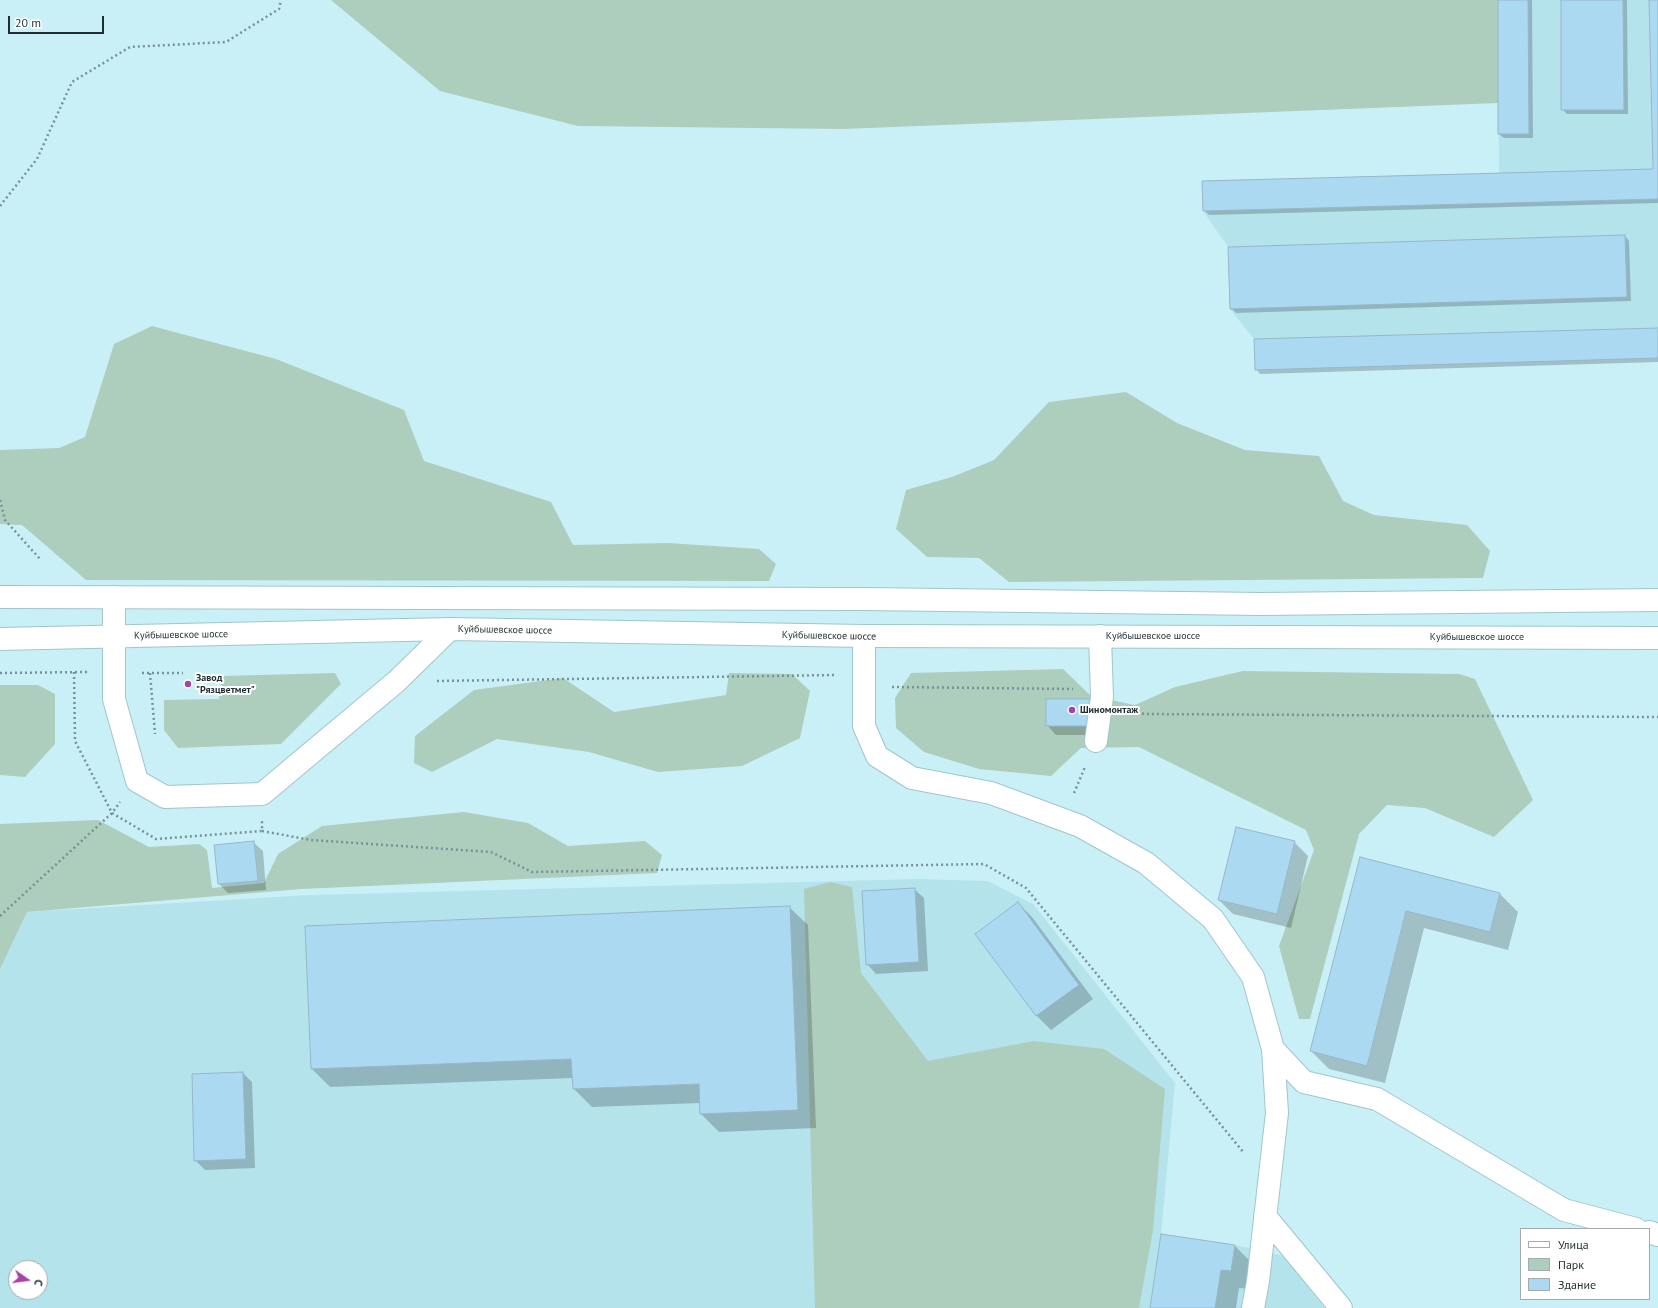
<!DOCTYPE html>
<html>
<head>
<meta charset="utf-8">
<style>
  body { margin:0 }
  #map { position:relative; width:1658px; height:1308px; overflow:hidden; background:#caf0f7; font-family:"PT Sans",sans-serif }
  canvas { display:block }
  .legend { position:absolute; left:1520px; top:1228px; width:130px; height:72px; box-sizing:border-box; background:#fff; border:1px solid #a5abac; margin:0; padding:5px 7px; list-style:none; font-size:12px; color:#1f2e30 }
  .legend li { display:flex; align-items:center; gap:8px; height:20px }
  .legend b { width:20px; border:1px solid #a5abac }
  .north { position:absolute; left:8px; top:1260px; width:40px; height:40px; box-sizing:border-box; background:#fff; border:1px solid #a5abac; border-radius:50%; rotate:104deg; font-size:11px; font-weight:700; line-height:16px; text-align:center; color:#1f2e30 }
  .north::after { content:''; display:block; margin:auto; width:14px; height:18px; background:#a443ab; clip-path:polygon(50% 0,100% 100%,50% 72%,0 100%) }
  .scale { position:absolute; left:8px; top:16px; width:96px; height:18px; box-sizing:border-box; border:2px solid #1f2e30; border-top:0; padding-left:5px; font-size:12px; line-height:14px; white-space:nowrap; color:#1f2e30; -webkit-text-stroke:3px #fff; paint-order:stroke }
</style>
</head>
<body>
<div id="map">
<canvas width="1658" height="1308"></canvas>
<ul class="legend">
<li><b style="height:5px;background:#fff"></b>Улица</li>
<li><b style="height:11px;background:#adcdbd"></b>Парк</li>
<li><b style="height:11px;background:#acd9f2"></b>Здание</li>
</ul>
<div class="north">С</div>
<div class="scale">20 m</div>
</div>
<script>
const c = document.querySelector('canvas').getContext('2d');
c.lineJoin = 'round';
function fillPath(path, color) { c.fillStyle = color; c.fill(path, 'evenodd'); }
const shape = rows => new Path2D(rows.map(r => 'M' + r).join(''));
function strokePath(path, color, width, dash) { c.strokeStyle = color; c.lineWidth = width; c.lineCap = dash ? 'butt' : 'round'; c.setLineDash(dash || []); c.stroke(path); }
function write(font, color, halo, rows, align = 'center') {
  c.font = font + ' "PT Sans",sans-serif'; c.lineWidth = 4; c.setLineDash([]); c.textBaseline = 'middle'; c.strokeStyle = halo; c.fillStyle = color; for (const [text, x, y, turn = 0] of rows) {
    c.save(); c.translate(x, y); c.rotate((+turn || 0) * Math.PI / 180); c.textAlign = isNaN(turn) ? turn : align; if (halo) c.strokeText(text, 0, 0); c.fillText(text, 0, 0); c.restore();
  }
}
fillPath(shape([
  [1498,0,1658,0,1658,358,1255,370,1254,339,1230,309,1228,247,1203,211,1202,181,1499,173],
  [917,879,988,881,1033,904,1175,1083,1161,1234,1235,1245,1284,1256,1325,1308,0,1308,0,969,26,912,310,895],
  [16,1268,40,1268,40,1292,16,1292]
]), '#b5e3ec');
fillPath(shape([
  [331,0,1498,0,1498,103,843,129,578,126,440,91],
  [152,326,276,359,404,410,424,461,551,502,573,545,668,543,759,549,776,564,769,581,86,580,22,525,0,524,0,450,59,448,85,437,114,344],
  [1126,392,1177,423,1245,450,1319,456,1343,501,1374,515,1467,525,1490,551,1483,578,1009,582,979,558,927,557,896,529,906,490,952,477,994,460,1049,402],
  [1063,669,1091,696,1135,705,1175,687,1243,671,1459,674,1475,679,1533,800,1494,837,1425,808,1387,805,1359,834,1310,1019,1299,1019,1279,946,1314,850,1306,830,1139,747,1081,748,1051,776,979,769,924,752,896,728,895,698,911,673],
  [335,673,341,684,281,744,178,748,164,730,164,700,219,699,222,676],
  [729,673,792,674,810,691,800,738,742,766,658,772,589,752,497,739,432,772,414,763,415,736,474,690,563,678,614,712,726,695],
  [0,685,38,685,55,694,55,744,25,777,0,775],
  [464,812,528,823,568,846,645,841,662,855,657,873,301,889,27,912,0,969,0,824,98,820,149,847,199,844,207,850,212,888,264,883,278,854,322,826],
  [830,882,852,887,861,973,928,1061,1034,1041,1104,1049,1165,1089,1153,1230,1139,1308,815,1308,804,889]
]), '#adcdbd');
fillPath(shape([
  [1499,0,1532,0,1533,138,1504,138,1499,134],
  [1562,0,1627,0,1628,114,1567,114,1562,109],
  [1650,0,1658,0,1658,203,1209,215,1204,210,1654,170],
  [1625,236,1629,241,1631,301,1236,313,1231,308],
  [1658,329,1658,362,1260,374,1256,369],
  [1089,700,1099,710,1099,735,1056,735,1047,725],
  [253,842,263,851,266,890,228,893,219,884],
  [1294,842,1308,856,1291,928,1233,914,1219,900],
  [1361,858,1500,894,1518,912,1508,950,1424,928,1385,1083,1329,1069,1311,1051],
  [914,889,924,898,928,971,876,974,867,964],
  [1018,903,1032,917,1093,999,1051,1030,1037,1016,977,934],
  [789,907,808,925,816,1128,719,1132,701,1114,700,1103,592,1107,574,1089,573,1078,330,1087,312,1069,306,927],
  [243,1073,252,1082,255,1168,205,1170,195,1160],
  [1235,1246,1253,1264,1249,1289,1239,1288,1236,1308,1151,1308]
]), '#0003');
const building = shape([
  [1498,0,1528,0,1529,134,1498,134,1498,0],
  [1561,0,1623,0,1624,110,1561,110,1561,0],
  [1649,0,1658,0,1658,199,1203,211,1202,181,1653,169,1649,0],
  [1625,235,1627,297,1230,309,1228,247,1625,235],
  [1658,328,1658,358,1255,370,1254,339,1658,328],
  [1046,699,1090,699,1090,726,1046,726,1046,699],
  [1236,827,1295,841,1277,914,1218,900,1236,827],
  [254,841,258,881,218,884,214,845,254,841],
  [1360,857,1500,893,1490,932,1406,911,1367,1066,1310,1051,1360,857],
  [915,888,919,962,866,965,862,891,915,888],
  [1018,902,1079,985,1036,1016,975,934,1018,902],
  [790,906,798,1110,700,1114,699,1084,573,1089,571,1059,311,1069,305,926,790,906],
  [243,1072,246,1159,194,1161,192,1074,243,1072],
  [1161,1234,1235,1245,1231,1271,1221,1270,1215,1308,1150,1308,1161,1234]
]);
fillPath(building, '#acd9f2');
strokePath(building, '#98b6c7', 1);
const minor = shape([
  [114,597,114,699,137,781,165,797,262,794,397,681,450,629],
  [864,636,864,726,877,756,912,778,991,793,1080,826,1146,863,1213,919,1253,977,1273,1049,1277,1113,1258,1281,1253,1308],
  [1096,741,1102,697,1100,636],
  [1273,1049,1304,1082,1377,1099,1564,1210,1636,1229],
  [1265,1216,1341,1308],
  [1649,1232,1658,1235]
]);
const major = shape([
  [0,597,864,599,1261,604,1658,600],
  [0,639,450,629,864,636,1658,638]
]);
strokePath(minor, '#a0c5cb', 24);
strokePath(major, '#a0c5cb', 24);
strokePath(shape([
  [0,206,37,159,72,82,130,47,226,42,279,9,281,0],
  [0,500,5,520,40,559],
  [74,672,75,741,112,813,156,839,262,831,262,821],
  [0,673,87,672],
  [142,673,183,673],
  [150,673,155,734],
  [437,681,836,675],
  [892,687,1073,689],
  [1128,708,1144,714,1658,717],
  [1074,793,1085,767],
  [262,831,311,840,491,852,532,872,984,864,1026,888,1244,1153],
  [0,916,112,813,120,802]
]), '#779297', 2.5, [2, 3]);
strokePath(minor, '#fff', 22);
strokePath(major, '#fff', 22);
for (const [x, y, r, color] of [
  [188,684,4,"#a443ab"],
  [1072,710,4,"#a443ab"]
]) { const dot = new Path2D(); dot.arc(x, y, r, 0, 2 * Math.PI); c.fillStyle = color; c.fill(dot); strokePath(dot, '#fff', 1.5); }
write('10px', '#1f2e30', '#fff', [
  ["Куйбышевское шоссе",505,630,1],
  ["Куйбышевское шоссе",181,635,-1],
  ["Куйбышевское шоссе",829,636,1],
  ["Куйбышевское шоссе",1153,636],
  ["Куйбышевское шоссе",1477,637]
]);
write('bold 10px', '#1f2e30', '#fff', [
  ["Завод",196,678],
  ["\"Рязцветмет\"",196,690],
  ["Шиномонтаж",1080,710]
], 'left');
</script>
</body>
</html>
